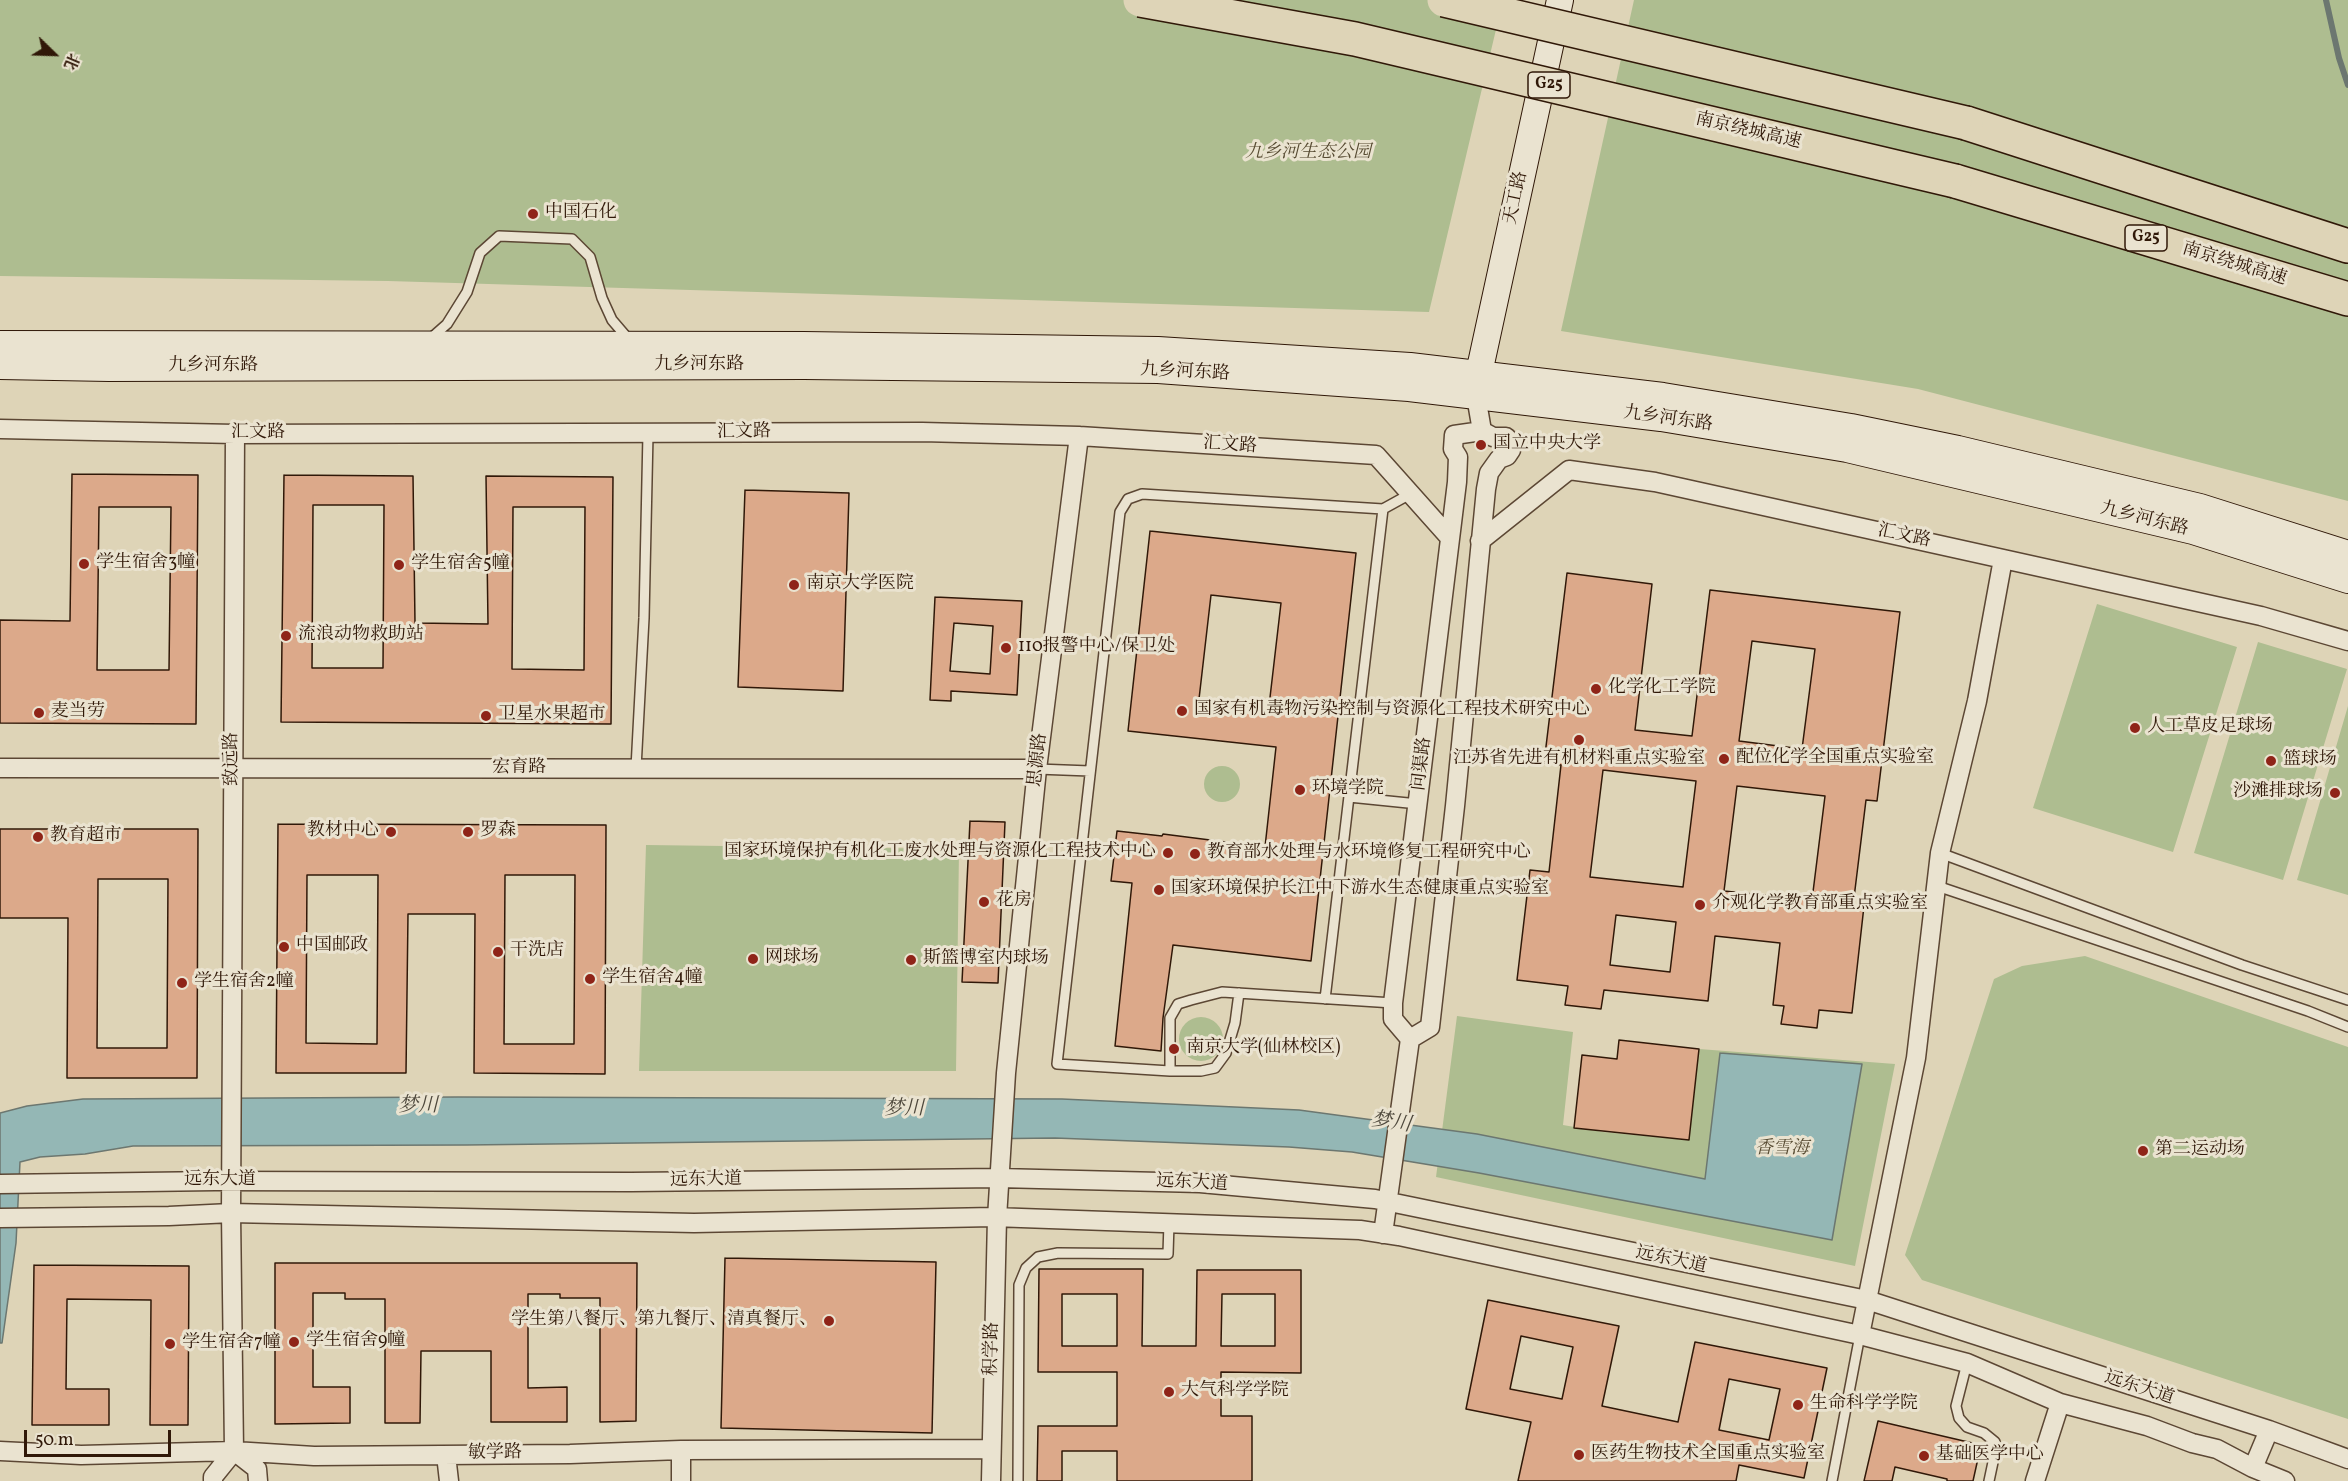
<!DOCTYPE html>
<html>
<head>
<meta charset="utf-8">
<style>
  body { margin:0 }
  #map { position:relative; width:2348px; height:1481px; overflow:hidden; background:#ded4b7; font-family:Vollkorn,"Noto Serif SC",serif }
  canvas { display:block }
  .north { position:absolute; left:24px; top:24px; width:60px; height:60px; -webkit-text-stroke:4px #eae3d0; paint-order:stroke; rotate:113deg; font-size:16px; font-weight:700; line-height:24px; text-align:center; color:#301808 }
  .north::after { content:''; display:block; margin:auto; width:21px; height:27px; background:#301808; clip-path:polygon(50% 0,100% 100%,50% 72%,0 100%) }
  .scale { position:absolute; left:24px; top:1430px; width:147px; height:27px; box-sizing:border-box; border:3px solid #301808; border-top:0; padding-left:8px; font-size:18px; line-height:21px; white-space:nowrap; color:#301808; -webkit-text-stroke:4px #eae3d0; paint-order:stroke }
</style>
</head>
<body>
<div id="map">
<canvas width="2348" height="1481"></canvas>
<div class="north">北</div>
<div class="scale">50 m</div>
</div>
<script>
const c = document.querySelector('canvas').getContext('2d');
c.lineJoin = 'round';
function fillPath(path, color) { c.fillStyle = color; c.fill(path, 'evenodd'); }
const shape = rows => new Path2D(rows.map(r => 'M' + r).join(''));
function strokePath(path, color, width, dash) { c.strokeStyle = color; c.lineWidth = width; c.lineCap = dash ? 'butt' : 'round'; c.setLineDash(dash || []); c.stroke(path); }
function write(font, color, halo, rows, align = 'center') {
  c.font = font + ' Vollkorn,"Noto Serif SC",serif'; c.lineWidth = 6; c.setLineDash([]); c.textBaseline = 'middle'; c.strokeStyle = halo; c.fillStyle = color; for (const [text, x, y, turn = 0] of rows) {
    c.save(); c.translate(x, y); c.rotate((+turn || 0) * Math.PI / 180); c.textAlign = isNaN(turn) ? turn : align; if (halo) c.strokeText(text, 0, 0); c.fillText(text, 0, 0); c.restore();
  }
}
fillPath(shape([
  [0,0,1503,0,1429,312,388,281,0,276],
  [1634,0,2348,0,2348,501,1918,389,1561,331],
  [2097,604,2237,647,2173,852,2033,808],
  [2258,642,2347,669,2283,880,2194,853],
  [2348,706,2348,895,2297,880],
  '1204 784a18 18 0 1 1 36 0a18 18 0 1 1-36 0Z',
  [646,845,959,849,956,1071,639,1071],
  [2085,956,2348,1047,2348,1419,1922,1280,1905,1255,1994,979,2022,966],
  [1457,1016,1573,1032,1563,1125,1603,1132,1688,1140,1699,1049,1895,1064,1855,1266,1436,1177],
  '1179 1039a22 22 0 1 1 44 0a22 22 0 1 1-44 0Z'
]), '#aebd90');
const water = shape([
  [1720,1053,1862,1064,1832,1240,1479,1173,1352,1152,1289,1147,1055,1138,466,1145,133,1146,85,1154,40,1157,20,1162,16,1243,2,1343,0,1343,0,1113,27,1106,83,1099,458,1097,1062,1099,1299,1110,1477,1134,1705,1179,1720,1053]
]);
fillPath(water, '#94b7b5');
strokePath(water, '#6c7770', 1.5);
strokePath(shape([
  [2326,0,2339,58,2348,85]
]), '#6c7770', 6);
const building = shape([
  [72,474,198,475,196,724,0,723,0,620,70,621,72,474],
  [99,507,171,507,169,670,97,670,99,507],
  [284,475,413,476,415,623,488,624,486,476,613,477,611,724,281,722,284,475],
  [313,505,384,505,383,668,312,668,313,505],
  [513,507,585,507,584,670,512,669,513,507],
  [745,490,849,493,843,691,738,687,745,490],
  [1150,531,1356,553,1311,961,1173,945,1163,1018,1161,1051,1115,1046,1132,883,1111,881,1117,831,1162,836,1163,834,1265,847,1276,747,1128,731,1150,531],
  [1211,595,1281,603,1269,706,1199,699,1211,595],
  [1567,573,1652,584,1635,730,1692,736,1710,590,1900,612,1877,801,1866,800,1853,906,1864,906,1852,1013,1819,1010,1817,1028,1781,1024,1784,1006,1773,1005,1780,943,1715,936,1708,1001,1604,990,1601,1009,1565,1005,1568,986,1517,980,1530,870,1549,872,1561,765,1544,763,1567,573],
  [1752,641,1815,649,1802,749,1739,741,1752,641],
  [1603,770,1696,781,1683,887,1590,877,1603,770],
  [1737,786,1825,796,1812,900,1724,891,1737,786],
  [1616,915,1676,922,1670,972,1610,965,1616,915],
  [935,597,1022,601,1017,695,951,691,951,701,930,700,935,597],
  [954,623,993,626,990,674,950,671,954,623],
  [970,821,1005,822,998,983,962,982,970,821],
  [278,824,606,825,605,1074,474,1073,475,914,408,914,406,1073,276,1073,278,824],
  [307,875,378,875,377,1044,306,1043,307,875],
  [505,875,575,875,574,1044,504,1044,505,875],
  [0,829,198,829,197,1078,67,1078,68,918,0,918,0,829],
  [98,879,168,879,167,1048,97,1048,98,879],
  [1619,1040,1699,1049,1689,1140,1574,1128,1582,1055,1617,1059,1619,1040],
  [725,1258,936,1262,932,1433,721,1428,725,1258],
  [275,1263,637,1263,636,1421,600,1422,600,1298,560,1298,560,1294,528,1294,528,1388,567,1387,567,1422,491,1422,491,1351,421,1351,420,1423,385,1423,385,1299,345,1299,345,1293,313,1293,313,1387,350,1387,350,1423,275,1424,275,1263],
  [34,1265,189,1266,188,1425,150,1425,151,1300,67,1299,66,1389,109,1389,109,1425,32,1425,34,1265],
  [1039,1269,1143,1269,1142,1346,1196,1346,1197,1270,1301,1270,1301,1373,1221,1372,1221,1416,1252,1416,1252,1481,1117,1481,1117,1451,1062,1451,1062,1481,1037,1481,1038,1426,1117,1426,1117,1372,1038,1372,1039,1269],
  [1062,1294,1117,1294,1117,1346,1062,1346,1062,1294],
  [1222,1294,1275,1294,1275,1346,1221,1346,1222,1294],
  [1488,1300,1619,1326,1602,1406,1678,1422,1695,1342,1827,1368,1804,1478,1739,1465,1736,1481,1518,1481,1531,1422,1466,1409,1488,1300],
  [1521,1336,1573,1347,1562,1399,1510,1389,1521,1336],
  [1729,1379,1780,1389,1769,1440,1719,1430,1729,1379],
  [1878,1421,1981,1445,1973,1481,1947,1481,1947,1479,1895,1467,1892,1481,1864,1481,1878,1421]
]);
fillPath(building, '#dca98a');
strokePath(building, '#301808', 1.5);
const lane = shape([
  [430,339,447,324,467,292,480,253,499,236,572,239,590,257,602,298,612,320,630,341],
  [636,768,644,618,648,434],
  [1037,769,1090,771],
  [1349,797,1418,804],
  [1940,853,2242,965,2348,1000],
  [1937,886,2308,1011,2348,1027],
  [1239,993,1235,1023,1226,1053,1215,1068,1201,1071,1170,1071,1057,1064,1120,512,1128,499,1142,494,1383,509,1412,493],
  [1325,999,1383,509],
  [1170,1071,1170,1018,1178,1004,1191,1000,1222,992,1393,1003],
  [1967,1363,1956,1406,1959,1418,1967,1427,1984,1433,1995,1442,1996,1448,1989,1481],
  [1018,1481,1019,1285,1026,1268,1038,1257,1058,1253,1168,1254,1169,1223],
  [1832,1481,1860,1335]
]);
const street = shape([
  [1476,396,1482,431],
  [0,429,235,434,922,432,1079,436,1376,455,1450,538],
  [1480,541,1569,470,1655,482,2261,616,2348,641],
  [0,768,1037,769],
  [0,1184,215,1181,631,1182,999,1178,1200,1183,1375,1199,1867,1300,2269,1430,2348,1459],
  [0,1218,169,1216,231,1213,694,1223,993,1217,1360,1230,1399,1236,1860,1335,1967,1363,2060,1403,2147,1426,2192,1443,2217,1449,2253,1468,2285,1481],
  [1383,1234,1410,1039,1393,1019,1393,1003,1457,482,1458,457,1453,449,1454,435,1482,431,1493,437,1506,437,1511,442,1511,450,1507,456,1499,459,1489,473,1486,489,1455,806,1430,1027,1410,1039],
  [1860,1335,1916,1058,1940,853,1977,701,2003,559],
  [0,1451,81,1455,234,1451,314,1456,570,1454,681,1450,991,1449],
  [234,1451,257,1469,258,1481],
  [446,1455,449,1481],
  [2253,1468,2269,1430],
  [213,1481,213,1477,234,1451,231,1213,235,434],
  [681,1481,681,1450],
  [991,1481,997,1218,1006,1073,1037,769,1079,436],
  [2035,1481,2060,1403]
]);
const secondary = shape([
  [0,344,804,345,1158,350,1410,366,1663,396,1851,427,1958,449,2200,507,2348,554],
  [0,366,109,368,804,366,1158,370,1409,388,1661,418,1847,449,2193,531,2348,580],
  [1477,390,1479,373,1560,0]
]);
const highway = shape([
  [1966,123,2348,246],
  [1955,181,2348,299]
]);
strokePath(lane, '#5c4734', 12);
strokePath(street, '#5c4734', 21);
strokePath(secondary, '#301808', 28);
strokePath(highway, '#301808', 36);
strokePath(lane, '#eae3d0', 9);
strokePath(street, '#eae3d0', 18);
strokePath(secondary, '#eae3d0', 26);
strokePath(highway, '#ded4b7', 33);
const highwayBridge = shape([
  [1140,0,1355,39,1955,181],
  [1444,0,1966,123]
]);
strokePath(highwayBridge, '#301808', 36, []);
strokePath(highwayBridge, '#ded4b7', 33);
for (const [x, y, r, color] of [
  [533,214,6,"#8f2418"],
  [1481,445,6,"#8f2418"],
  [84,564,6,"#8f2418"],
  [399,565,6,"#8f2418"],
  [794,585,6,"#8f2418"],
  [286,636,6,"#8f2418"],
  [1006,648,6,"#8f2418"],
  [1596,689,6,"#8f2418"],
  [1182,711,6,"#8f2418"],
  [39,713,6,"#8f2418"],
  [486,716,6,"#8f2418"],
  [2135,728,6,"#8f2418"],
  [1579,740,6,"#8f2418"],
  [1724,759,6,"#8f2418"],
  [2271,761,6,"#8f2418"],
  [1300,790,6,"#8f2418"],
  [2335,793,6,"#8f2418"],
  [391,832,6,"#8f2418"],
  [468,832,6,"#8f2418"],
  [38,837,6,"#8f2418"],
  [1168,853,6,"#8f2418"],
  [1195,854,6,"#8f2418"],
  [1159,890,6,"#8f2418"],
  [984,902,6,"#8f2418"],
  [1700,905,6,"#8f2418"],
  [284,947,6,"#8f2418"],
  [498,952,6,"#8f2418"],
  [753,959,6,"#8f2418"],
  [911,960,6,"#8f2418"],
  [590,979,6,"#8f2418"],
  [182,983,6,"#8f2418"],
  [1174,1049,6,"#8f2418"],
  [2143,1151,6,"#8f2418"],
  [829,1321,6,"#8f2418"],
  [294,1342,6,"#8f2418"],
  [170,1344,6,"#8f2418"],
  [1169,1392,6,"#8f2418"],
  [1798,1405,6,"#8f2418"],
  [1579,1455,6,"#8f2418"],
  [1924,1456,6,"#8f2418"]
]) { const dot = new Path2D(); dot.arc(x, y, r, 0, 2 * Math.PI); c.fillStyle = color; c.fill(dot); strokePath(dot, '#eae3d0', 2); }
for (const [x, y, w] of [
  [1549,85,42],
  [2146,238,42]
]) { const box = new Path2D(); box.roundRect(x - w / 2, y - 13, w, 26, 4.5); c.fillStyle = '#eae3d0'; c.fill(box); strokePath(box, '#301808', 1.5); }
write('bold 16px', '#301808', null, [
  ["G25",1549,85],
  ["G25",2146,238]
]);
write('18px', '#301808', '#eae3d0', [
  ["南京绕城高速",1748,132,13],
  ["天工路",1517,198,-78],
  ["南京绕城高速",2234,265,17],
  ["九乡河东路",699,366],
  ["九乡河东路",213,367],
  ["九乡河东路",1185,373,3],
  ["九乡河东路",1668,420,8],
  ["汇文路",744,433,-1],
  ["汇文路",258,434],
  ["汇文路",1230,446,4],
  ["九乡河东路",2144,520,14],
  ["汇文路",1904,537,12],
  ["致远路",233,759,-91],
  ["思源路",1039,760,-84],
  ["问渠路",1423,764,-83],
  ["宏育路",519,769],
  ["远东大道",220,1181],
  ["远东大道",706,1181,-1],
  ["远东大道",1192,1184,3],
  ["远东大道",1671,1261,12],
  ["积学路",993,1349,-89],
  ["远东大道",2139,1389,18],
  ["敏学路",495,1454,-1]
]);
write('italic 18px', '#564a31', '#eae3d0', [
  ["九乡河生态公园",1308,154],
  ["香雪海",1782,1150]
]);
write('18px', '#301808', '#eae3d0', [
  ["中国石化",545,214],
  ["国立中央大学",1493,445],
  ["学生宿舍3幢",96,564],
  ["学生宿舍5幢",411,565],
  ["南京大学医院",806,585],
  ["流浪动物救助站",298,636],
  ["110报警中心/保卫处",1018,648],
  ["化学化工学院",1608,689],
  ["国家有机毒物污染控制与资源化工程技术研究中心",1194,711],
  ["麦当劳",51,713],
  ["卫星水果超市",498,716],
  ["人工草皮足球场",2147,728],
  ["配位化学全国重点实验室",1736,759],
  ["江苏省先进有机材料重点实验室",1579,760,"center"],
  ["篮球场",2283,761],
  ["环境学院",1312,790],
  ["沙滩排球场",2323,793,"right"],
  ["教材中心",379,832,"right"],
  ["罗森",480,832],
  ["教育超市",50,837],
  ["国家环境保护有机化工废水处理与资源化工程技术中心",1156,853,"right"],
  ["教育部水处理与水环境修复工程研究中心",1207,854],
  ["国家环境保护长江中下游水生态健康重点实验室",1171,890],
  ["花房",996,902],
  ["介观化学教育部重点实验室",1712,905],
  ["中国邮政",296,947],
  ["干洗店",510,952],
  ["网球场",765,959],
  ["斯篮博室内球场",923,960],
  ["学生宿舍4幢",602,979],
  ["学生宿舍2幢",194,983],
  ["南京大学(仙林校区)",1186,1049],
  ["第二运动场",2155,1151],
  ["学生第八餐厅、第九餐厅、清真餐厅、",817,1321,"right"],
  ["学生宿舍9幢",306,1342],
  ["学生宿舍7幢",182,1344],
  ["大气科学学院",1181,1392],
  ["生命科学学院",1810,1405],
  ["医药生物技术全国重点实验室",1591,1455],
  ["基础医学中心",1936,1456]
], 'left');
write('italic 20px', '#4e483c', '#eae3d0', [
  ["梦川",418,1107],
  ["梦川",904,1110],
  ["梦川",1391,1124,8]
]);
</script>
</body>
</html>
